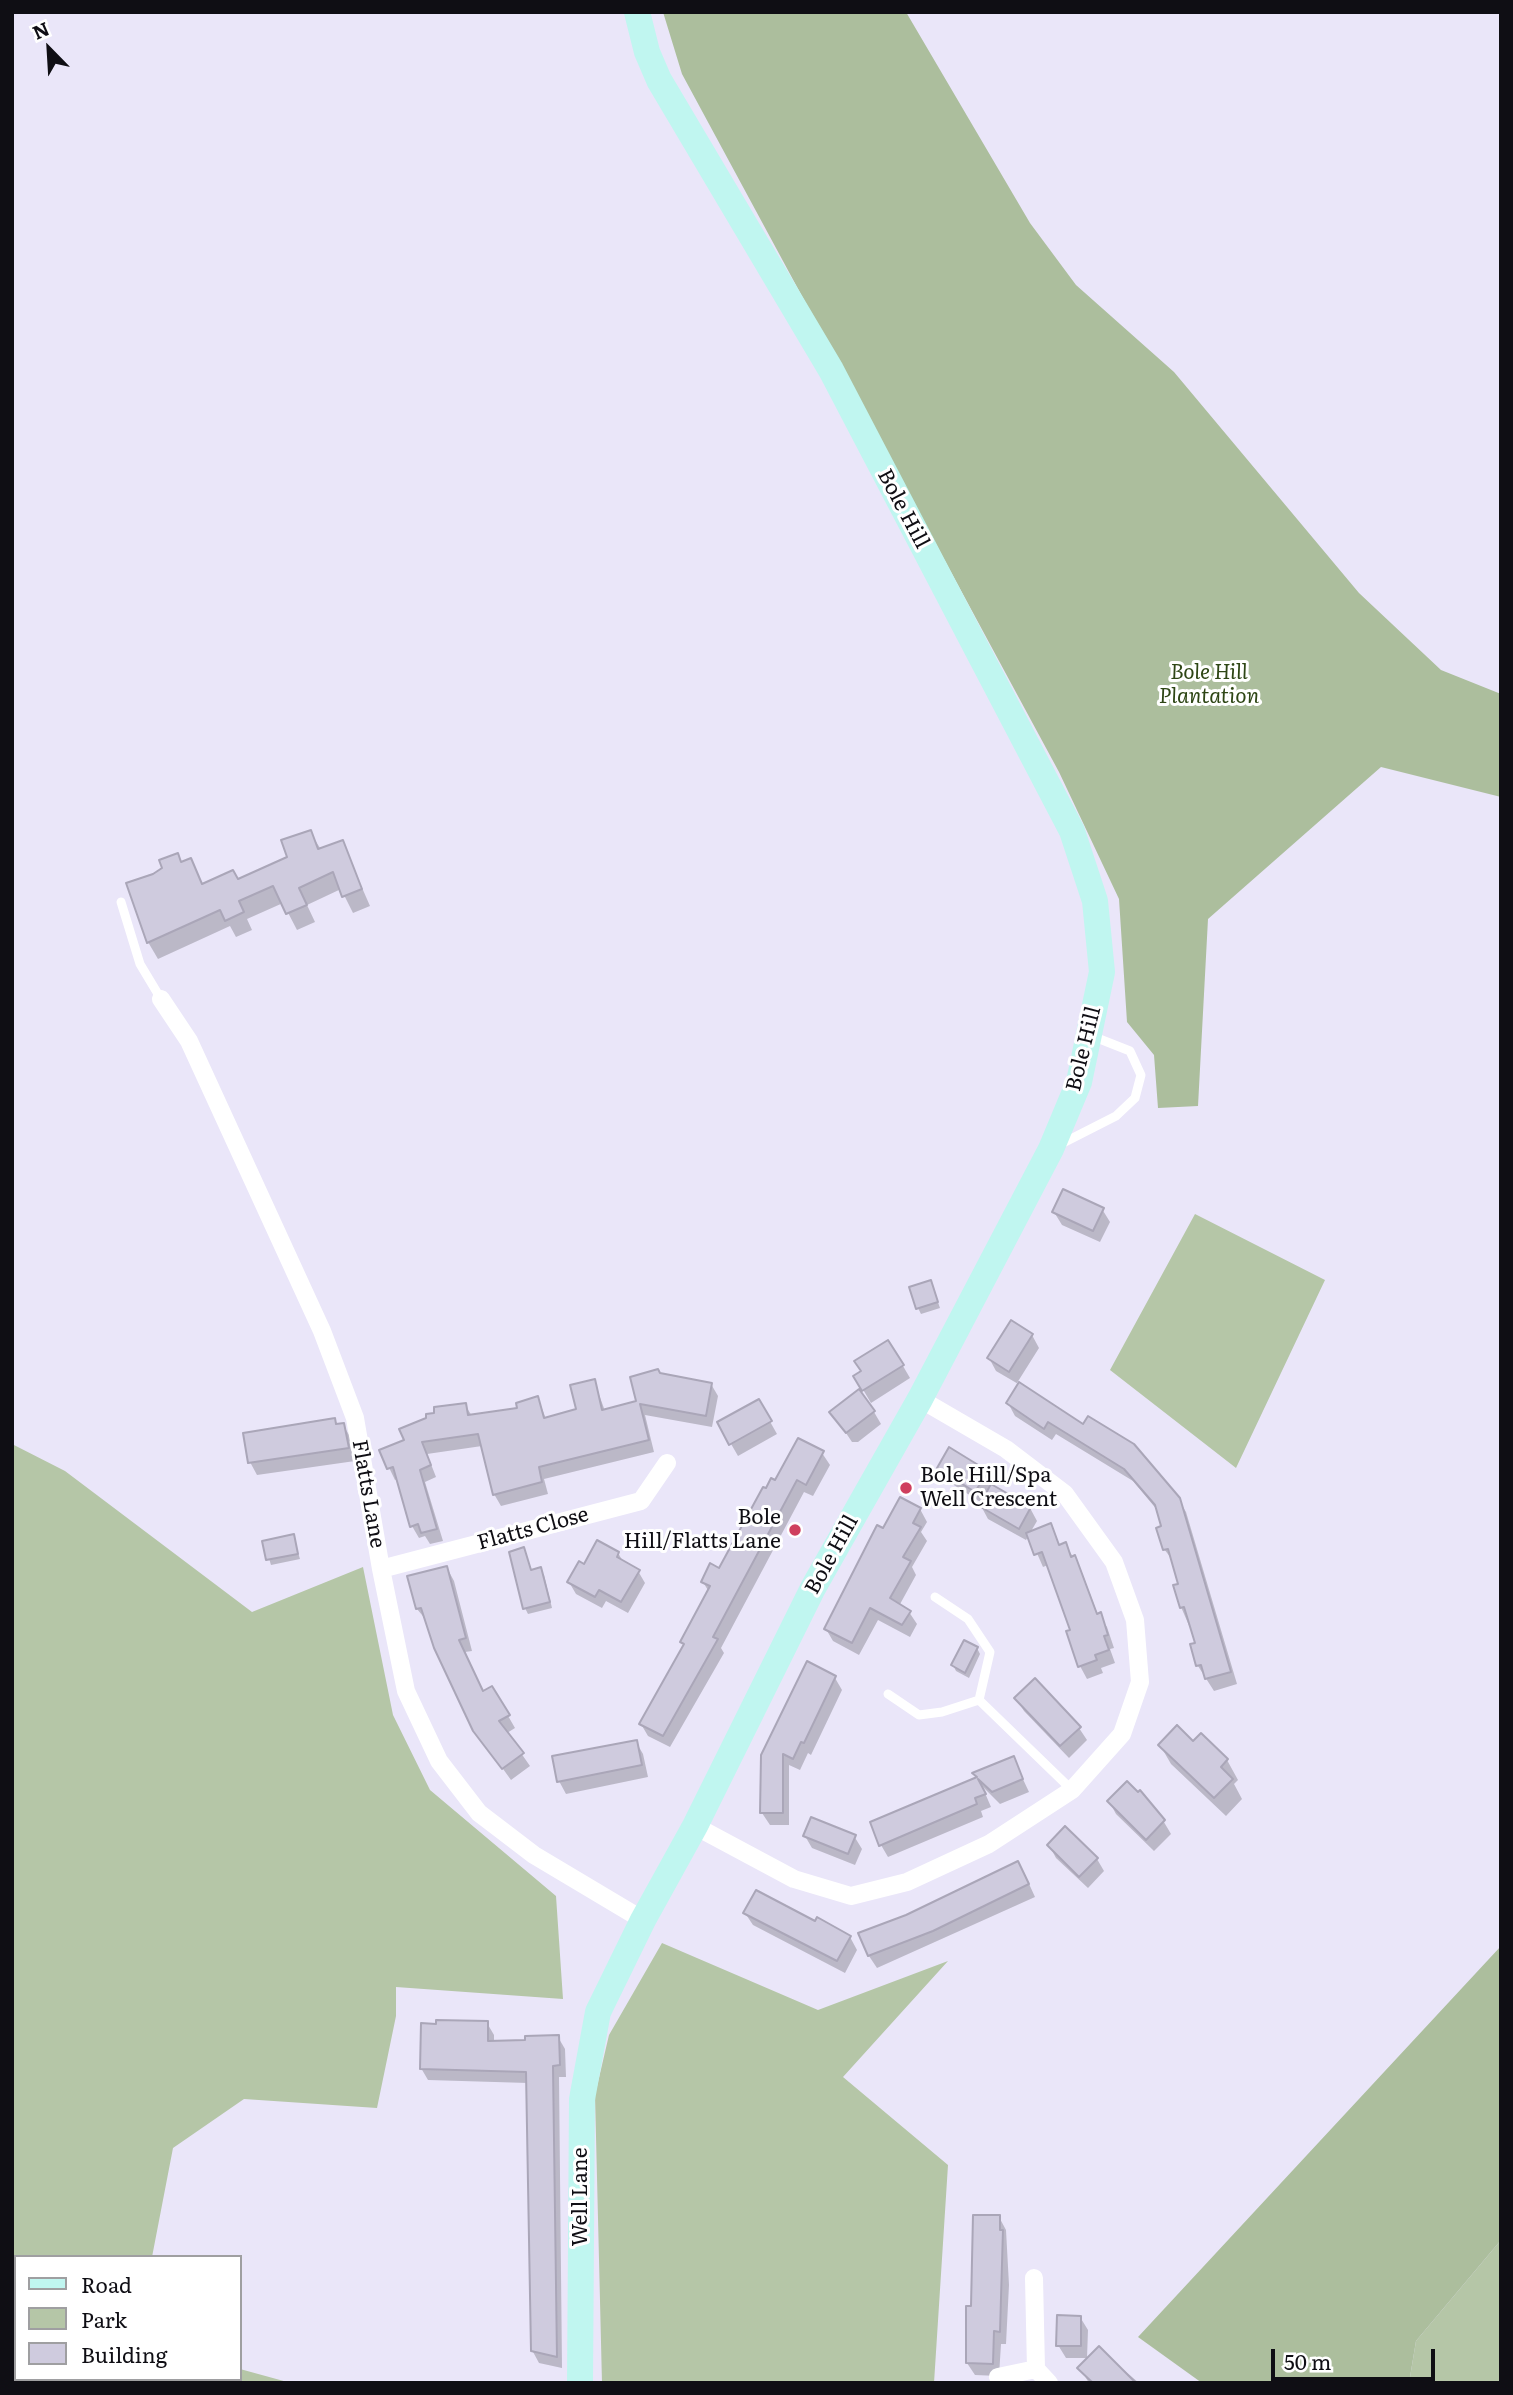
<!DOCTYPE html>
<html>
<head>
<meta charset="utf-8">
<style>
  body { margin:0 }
  #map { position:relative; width:1513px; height:2395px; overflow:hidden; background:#eae6f9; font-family:Literata,serif }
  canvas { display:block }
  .frame { position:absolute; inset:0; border:14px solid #0f0e14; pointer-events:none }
  .legend { position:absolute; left:14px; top:2255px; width:228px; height:126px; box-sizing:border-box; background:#fff; border:2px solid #9f9fa1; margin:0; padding:9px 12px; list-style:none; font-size:21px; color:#0f0e14 }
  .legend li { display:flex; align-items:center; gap:14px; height:35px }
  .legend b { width:35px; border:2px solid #9f9fa1 }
  .north { position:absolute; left:14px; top:14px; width:70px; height:70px; -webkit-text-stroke:5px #fff; paint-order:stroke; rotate:336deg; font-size:19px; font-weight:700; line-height:28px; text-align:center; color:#0f0e14 }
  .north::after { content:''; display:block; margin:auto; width:24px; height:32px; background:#0f0e14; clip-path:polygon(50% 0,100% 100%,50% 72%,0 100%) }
  .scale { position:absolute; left:1271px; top:2349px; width:164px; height:32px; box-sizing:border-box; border:4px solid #0f0e14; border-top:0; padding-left:9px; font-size:21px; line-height:24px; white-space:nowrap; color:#0f0e14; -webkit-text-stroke:5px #fff; paint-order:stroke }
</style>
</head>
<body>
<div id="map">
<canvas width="1513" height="2395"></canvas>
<div class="frame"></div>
<ul class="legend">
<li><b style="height:9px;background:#c0f6f0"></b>Road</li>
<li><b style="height:19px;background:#b5c6a7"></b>Park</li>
<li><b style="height:19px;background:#cfcbde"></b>Building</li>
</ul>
<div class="north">N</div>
<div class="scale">50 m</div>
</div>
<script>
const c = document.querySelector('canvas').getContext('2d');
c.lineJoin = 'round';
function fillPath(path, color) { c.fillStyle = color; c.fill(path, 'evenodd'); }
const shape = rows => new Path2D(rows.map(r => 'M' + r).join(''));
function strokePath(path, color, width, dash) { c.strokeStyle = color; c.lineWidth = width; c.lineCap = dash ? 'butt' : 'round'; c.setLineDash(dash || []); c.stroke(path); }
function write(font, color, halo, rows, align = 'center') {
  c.font = font + ' Literata,serif'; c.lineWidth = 6; c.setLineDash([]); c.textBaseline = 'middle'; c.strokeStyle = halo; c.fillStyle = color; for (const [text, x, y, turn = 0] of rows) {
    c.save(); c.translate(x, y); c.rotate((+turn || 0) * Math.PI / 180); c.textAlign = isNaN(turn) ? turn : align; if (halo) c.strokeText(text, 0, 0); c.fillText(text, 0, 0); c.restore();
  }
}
fillPath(shape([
  [1195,1214,1325,1280,1236,1468,1110,1370],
  [12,1444,65,1471,252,1612,363,1567,393,1715,430,1790,556,1896,563,1999,396,1987,396,2016,377,2108,244,2099,173,2148,152,2257,16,2257,16,2379,240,2379,240,2369,291,2383,12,2383],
  [662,1943,818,2010,948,1961,843,2077,948,2165,934,2383,602,2383,595,2095,609,2035],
  [1501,2240,1501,2383,1409,2383,1416,2341]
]), '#b5c6a7');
fillPath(shape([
  [663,12,906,12,1030,223,1076,285,1174,372,1359,593,1441,670,1501,694,1501,797,1381,767,1208,919,1198,1106,1158,1108,1154,1055,1127,1022,1119,899,1059,772,682,74],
  [1501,1946,1501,2240,1416,2341,1409,2383,1202,2383,1138,2337]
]), '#acbe9d');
fillPath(shape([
  [310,832,320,848,342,842,370,906,353,913,341,889,307,905,315,922,297,930,283,903,247,919,252,930,236,937,230,926,158,959,148,942,181,863,190,860,203,885,238,881,289,858],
  [1102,1209,1110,1222,1100,1242,1062,1225,1054,1212],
  [931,1282,940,1308,921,1314,918,1308],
  [1032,1335,1039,1348,1017,1383,1084,1427,1178,1499,1186,1512,1237,1684,1214,1691,1198,1666,1197,1644,1181,1607,1181,1585,1174,1562,1164,1549,1158,1511,1133,1481,1056,1434,1052,1440,1015,1416,1008,1403,1020,1385,996,1371,989,1358],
  [903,1366,910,1378,871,1403,855,1376,862,1371],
  [660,1375,711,1384,718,1396,712,1427,645,1415,654,1452,544,1479,548,1494,501,1506,494,1494,482,1446,427,1454,436,1477,425,1482,443,1541,430,1544,425,1536,419,1538,412,1526,398,1479,395,1480,381,1451,406,1441,465,1405,472,1416,520,1410,538,1398,546,1419,578,1410,594,1381,605,1411,638,1402],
  [759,1402,777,1434,738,1456,719,1423],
  [832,1412,874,1412,881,1424,858,1442,852,1442],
  [334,1420,337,1426,343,1425,351,1438,355,1461,257,1475,250,1462],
  [822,1453,830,1465,813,1496,804,1492,721,1648,724,1653,670,1747,648,1736,641,1724,685,1647,682,1642,709,1592,703,1582,720,1570,767,1491],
  [939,1468,987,1473,993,1487,1030,1508,1037,1521,1030,1533,1050,1526,1060,1546,1065,1544,1081,1570,1098,1615,1107,1627,1114,1648,1110,1649,1115,1663,1101,1668,1103,1673,1087,1679,1080,1666,1072,1631,1048,1565,1043,1567,1029,1535,1026,1540,988,1519,981,1506,982,1503,946,1480],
  [920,1509,927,1522,921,1532,927,1541,912,1567,916,1575,899,1606,909,1612,917,1624,910,1637,878,1620,859,1655,833,1641,826,1629,883,1531],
  [293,1536,300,1559,271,1565,264,1542],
  [524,1549,532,1571,540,1569,544,1575,552,1608,528,1614,525,1608],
  [618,1553,624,1563,638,1571,645,1583,628,1613,606,1601,602,1608,576,1594,569,1582,585,1566],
  [447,1568,454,1581,472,1651,465,1652,484,1693,492,1688,515,1728,507,1733,530,1766,511,1780,475,1730,427,1621,417,1609,409,1578],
  [977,1648,980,1654,969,1678,956,1671,953,1665],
  [835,1678,842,1690,811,1755,808,1753,800,1770,789,1765,789,1825,770,1825,762,1813,763,1756],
  [1016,1698,1079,1728,1087,1740,1069,1758,1024,1711],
  [1201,1735,1227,1760,1238,1780,1234,1784,1242,1799,1226,1816,1171,1764,1160,1745,1193,1743],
  [636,1742,643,1754,648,1777,566,1794,559,1781],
  [1013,1758,1029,1792,1000,1804,982,1786,991,1807,981,1811,983,1817,888,1857,881,1845,977,1779,974,1773],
  [1127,1784,1155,1807,1171,1834,1154,1851,1116,1814,1109,1801],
  [805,1836,854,1836,862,1849,855,1865,812,1848],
  [1049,1845,1097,1859,1104,1871,1088,1888,1056,1858],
  [1025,1875,1035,1897,877,1968,869,1956,860,1934],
  [745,1913,815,1924,850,1937,857,1950,845,1973,753,1925],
  [487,2023,494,2035,494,2042,527,2042,558,2037,565,2049,566,2077,559,2077,562,2368,539,2363,532,2350,528,2083,428,2080,421,2068],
  [999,2217,1006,2230,1009,2285,1006,2344,1001,2344,999,2376,975,2375,967,2363,973,2308],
  [1080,2317,1088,2330,1087,2358,1066,2358,1058,2345],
  [1099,2349,1139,2383,1089,2383,1080,2368]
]), '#0003');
const building = shape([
  [311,830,318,849,343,840,362,889,342,897,333,872,299,888,307,905,286,914,273,886,239,901,244,912,225,921,220,910,147,943,126,883,153,874,162,868,159,860,178,853,181,862,191,858,202,884,233,870,238,879,287,857,281,840,311,830],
  [1063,1189,1104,1208,1093,1231,1052,1212,1063,1189],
  [931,1280,938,1302,916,1309,909,1287,931,1280],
  [1011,1320,1033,1334,1009,1372,987,1358,1011,1320],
  [888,1340,904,1365,862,1391,853,1376,861,1371,854,1361,888,1340],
  [658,1369,660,1373,712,1383,706,1416,640,1404,649,1440,539,1467,542,1482,493,1495,478,1434,422,1442,431,1465,420,1470,437,1529,421,1533,418,1524,410,1527,393,1467,387,1469,379,1450,404,1440,399,1429,426,1418,426,1414,434,1413,434,1407,466,1403,468,1415,517,1408,516,1403,538,1396,544,1418,576,1409,570,1385,595,1379,602,1410,636,1401,630,1377,658,1369],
  [1019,1382,1083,1424,1088,1416,1134,1444,1180,1498,1231,1672,1205,1679,1201,1665,1196,1666,1190,1644,1195,1643,1184,1607,1180,1608,1173,1585,1178,1584,1168,1549,1163,1550,1156,1528,1161,1526,1155,1505,1124,1469,1048,1422,1044,1429,1006,1403,1019,1382],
  [859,1389,875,1411,846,1433,829,1412,859,1389],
  [759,1399,772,1421,729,1445,717,1422,759,1399],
  [335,1418,336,1424,344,1423,349,1448,248,1463,243,1433,335,1418],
  [798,1438,824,1451,806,1485,797,1480,713,1637,718,1639,663,1736,639,1724,684,1644,680,1642,710,1586,701,1582,710,1563,719,1568,763,1487,766,1488,771,1478,775,1480,798,1438],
  [949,1447,988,1471,975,1492,937,1468,949,1447],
  [991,1484,1031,1507,1019,1529,979,1506,991,1484],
  [900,1497,921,1508,913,1523,921,1527,903,1557,911,1561,890,1598,911,1611,902,1625,870,1608,852,1643,824,1629,877,1525,883,1528,900,1497],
  [1051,1523,1059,1545,1066,1542,1071,1557,1075,1555,1097,1614,1101,1612,1108,1635,1104,1636,1109,1650,1095,1655,1097,1660,1078,1667,1066,1631,1070,1630,1042,1552,1034,1555,1026,1533,1051,1523],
  [294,1534,298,1554,266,1560,262,1541,294,1534],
  [597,1540,619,1552,617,1557,640,1570,621,1602,599,1590,595,1597,567,1582,579,1561,584,1564,597,1540],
  [524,1547,531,1570,541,1567,550,1602,523,1609,509,1552,524,1547],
  [447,1566,466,1638,459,1640,483,1691,492,1686,510,1715,499,1721,524,1753,502,1769,473,1731,434,1648,421,1608,416,1609,407,1576,447,1566],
  [964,1640,978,1647,965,1673,951,1665,964,1640],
  [807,1661,836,1676,804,1743,801,1742,793,1759,783,1754,783,1813,760,1813,761,1755,807,1661],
  [1035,1678,1081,1727,1060,1746,1014,1698,1035,1678],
  [1177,1725,1193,1741,1201,1733,1228,1759,1221,1767,1233,1779,1214,1798,1158,1745,1177,1725],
  [637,1740,642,1765,557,1782,552,1756,637,1740],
  [1014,1756,1023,1779,992,1792,978,1779,986,1794,975,1798,977,1804,879,1846,870,1822,977,1777,972,1773,1014,1756],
  [1127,1781,1138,1792,1140,1790,1165,1820,1146,1840,1107,1801,1127,1781],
  [811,1817,856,1835,848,1854,803,1836,811,1817],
  [1065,1826,1098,1858,1079,1877,1047,1845,1065,1826],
  [1018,1861,1029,1884,933,1931,868,1956,858,1933,906,1915,1018,1861],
  [756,1890,815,1921,817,1917,851,1936,837,1961,743,1913,756,1890],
  [436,2020,488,2021,488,2041,525,2040,525,2036,559,2035,560,2065,553,2066,557,2357,531,2351,526,2072,420,2069,421,2023,436,2024,436,2020],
  [973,2215,1000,2215,1000,2230,1003,2230,1000,2332,994,2331,993,2364,966,2363,966,2306,971,2306,973,2215],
  [1057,2315,1081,2316,1081,2346,1056,2346,1057,2315],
  [1099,2346,1136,2383,1093,2383,1077,2368,1099,2346]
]);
fillPath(building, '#cfcbde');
strokePath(building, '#aaa6b8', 2);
strokePath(shape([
  [121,902,140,964,161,999],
  [1061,1144,1116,1116,1135,1098,1141,1075,1130,1051,1092,1036],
  [935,1597,968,1619,990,1652,979,1700,1072,1790],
  [888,1694,919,1715,942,1712,979,1700]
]), '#fff', 9);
strokePath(shape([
  [161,999,189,1041,322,1331,355,1418,381,1569,406,1691,439,1761,479,1813,534,1855,643,1920],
  [381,1569,641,1501,667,1463],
  [695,1826,794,1879,851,1896,907,1882,989,1844,1072,1790,1122,1734,1140,1682,1135,1620,1114,1562,1065,1494,1006,1449,920,1399],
  [1034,2278,1036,2369,1049,2383],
  [998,2377,1036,2369]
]), '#fff', 18);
strokePath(shape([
  [580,2383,582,2099,598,2012,643,1920,695,1826,813,1588,920,1399,1051,1149,1079,1082,1102,972,1095,901,1072,831,831,370,659,80,647,52,637,12]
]), '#c0f6f0', 26);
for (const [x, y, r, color] of [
  [906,1488,7,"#cf3f5e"],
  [795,1530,7,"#cf3f5e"]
]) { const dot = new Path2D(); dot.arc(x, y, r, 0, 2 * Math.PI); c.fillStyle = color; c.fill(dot); strokePath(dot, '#fff', 2.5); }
write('21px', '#0f0e14', '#fff', [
  ["Bole Hill",903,509,62],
  ["Bole Hill",1084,1049,-76],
  ["Flatts Lane",368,1494,80],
  ["Flatts Close",533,1529,-15],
  ["Bole Hill",832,1555,-61],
  ["Well Lane",581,2197,-90]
]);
write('italic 21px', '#2e4615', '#fff', [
  ["Bole Hill",1209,673],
  ["Plantation",1209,697]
]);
write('21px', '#0f0e14', '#fff', [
  ["Bole Hill/Spa",920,1476],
  ["Well Crescent",920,1500],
  ["Bole",781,1518,"right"],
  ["Hill/Flatts Lane",781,1542,"right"]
], 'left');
</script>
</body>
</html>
